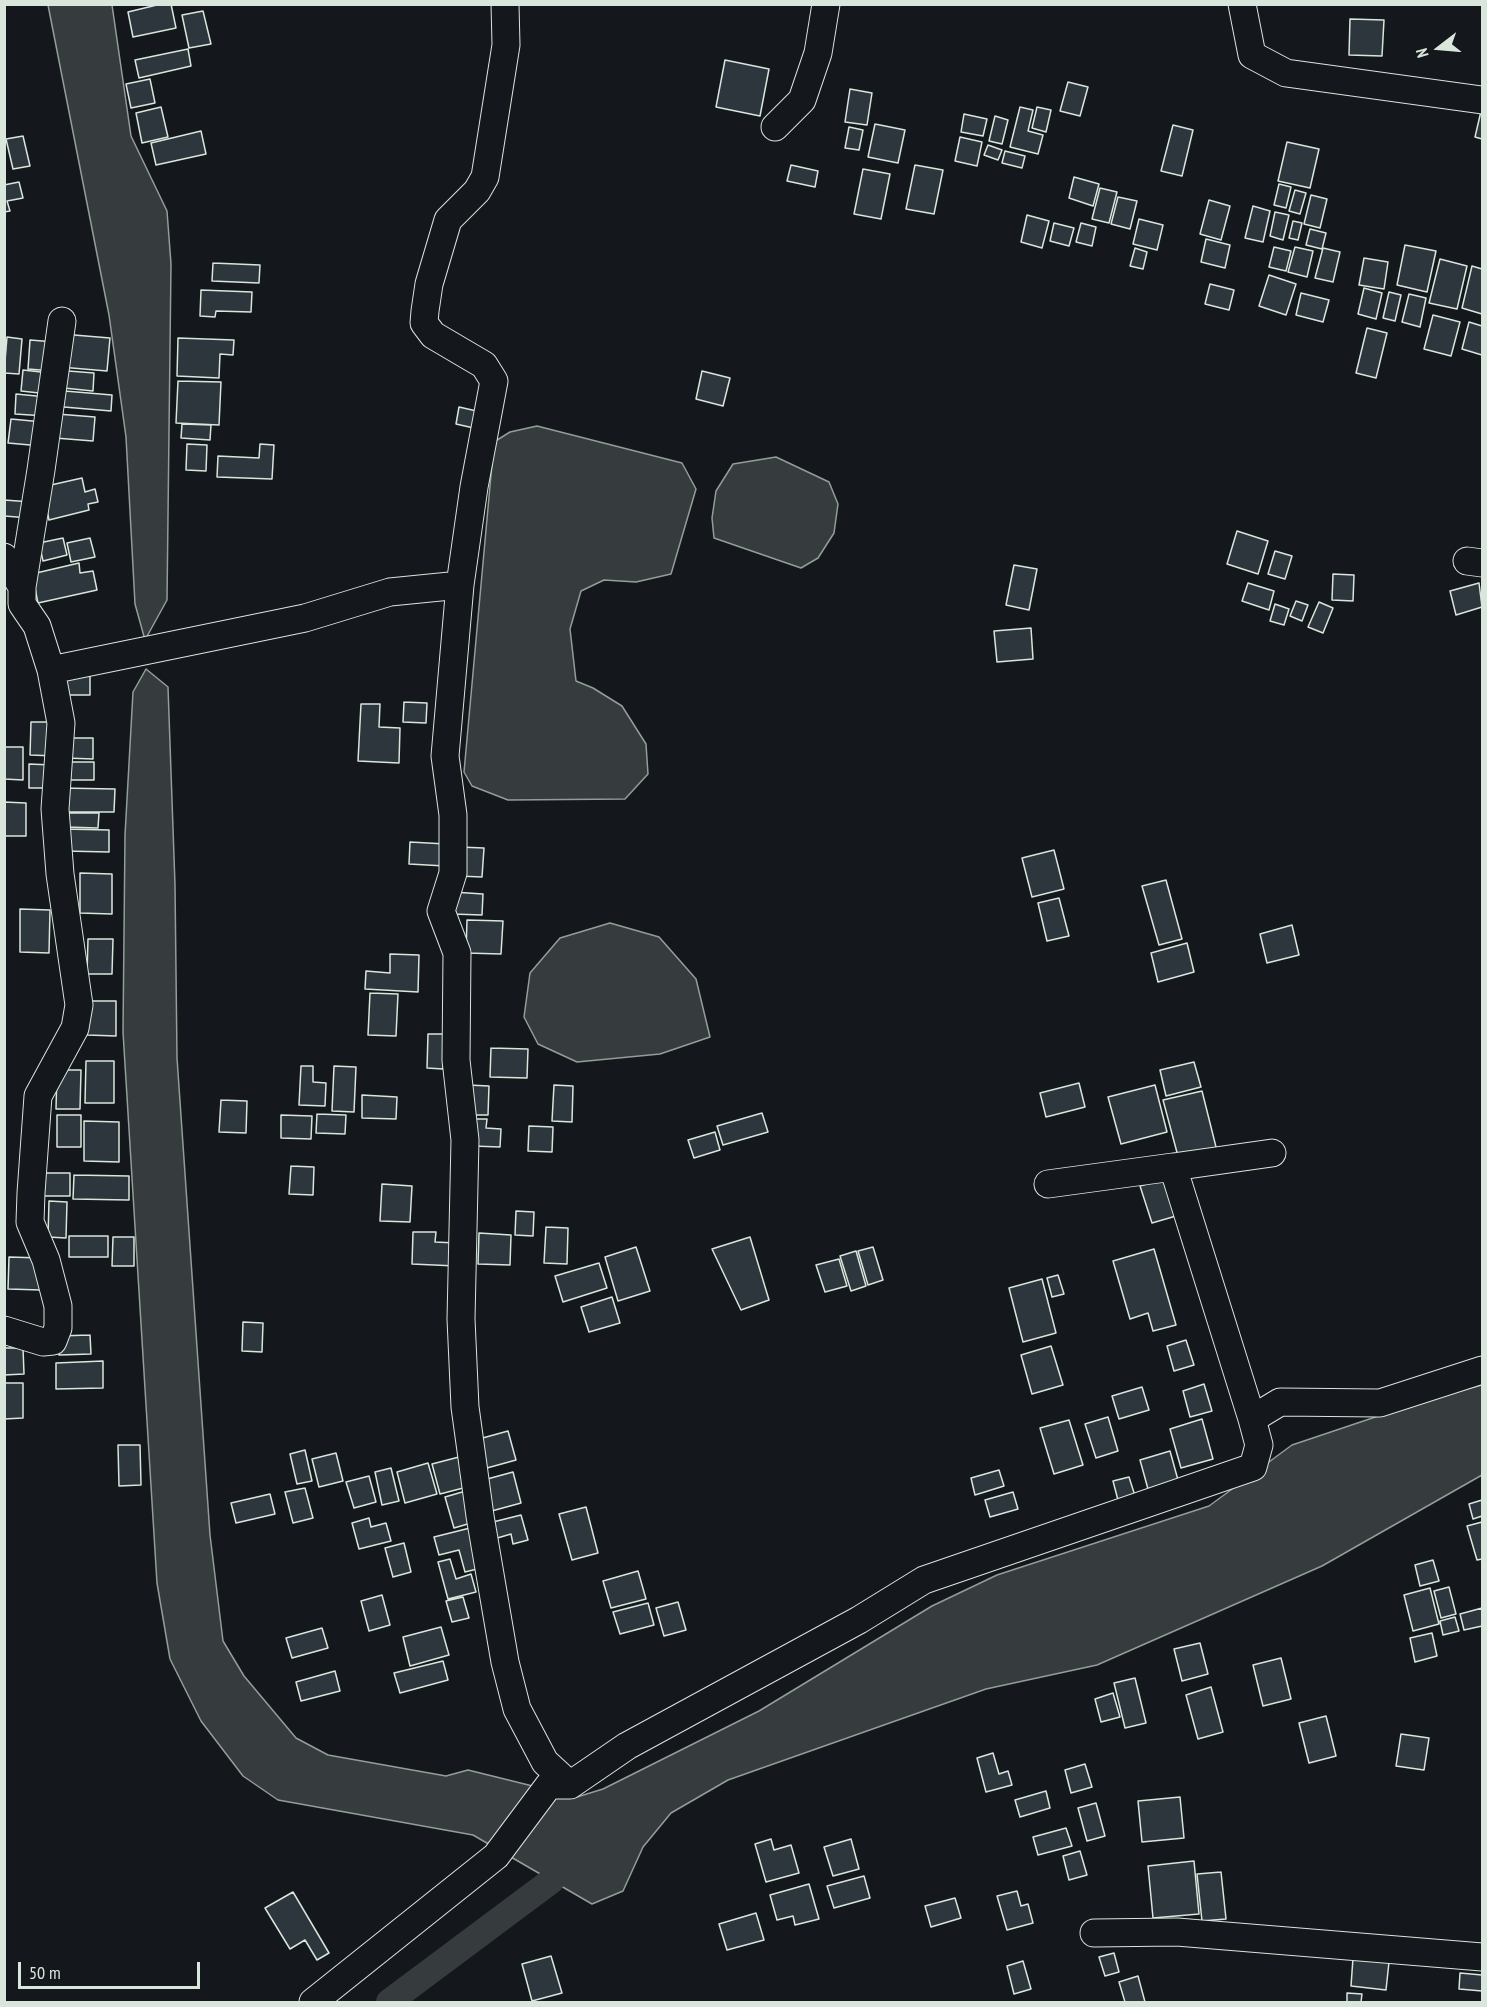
<!DOCTYPE html>
<html>
<head>
<meta charset="utf-8">
<style>
  body { margin:0 }
  #map { position:relative; width:1487px; height:2007px; overflow:hidden; background:#14181c; font-family:"PT Sans Narrow",sans-serif }
  canvas { display:block }
  .frame { position:absolute; inset:0; border:6px solid #d8e6dc; pointer-events:none }
  .north { position:absolute; left:1409px; top:18px; width:60px; height:60px; -webkit-text-stroke:4px #14181c; paint-order:stroke; rotate:254deg; font-size:16px; font-weight:700; line-height:24px; text-align:center; color:#d8e6dc }
  .north::after { content:''; display:block; margin:auto; width:21px; height:27px; background:#d8e6dc; clip-path:polygon(50% 0,100% 100%,50% 72%,0 100%) }
  .scale { position:absolute; left:18px; top:1962px; width:182px; height:27px; box-sizing:border-box; border:3px solid #d8e6dc; border-top:0; padding-left:8px; font-size:18px; line-height:21px; white-space:nowrap; color:#d8e6dc; -webkit-text-stroke:4px #14181c; paint-order:stroke }
</style>
</head>
<body>
<div id="map">
<canvas width="1487" height="2007"></canvas>
<div class="frame"></div>
<div class="north">N</div>
<div class="scale">50 m</div>
</div>
<script>
const c = document.querySelector('canvas').getContext('2d');
c.lineJoin = 'round';
function fillPath(path, color) { c.fillStyle = color; c.fill(path, 'evenodd'); }
const shape = rows => new Path2D(rows.map(r => 'M' + r).join(''));
function strokePath(path, color, width, dash) { c.strokeStyle = color; c.lineWidth = width; c.lineCap = dash ? 'butt' : 'round'; c.setLineDash(dash || []); c.stroke(path); }
const water = shape([
  [48,5,112,5,131,136,167,211,171,264,167,600,145,640,135,604,126,437,109,315,48,5],
  [537,426,682,463,696,489,671,574,636,582,604,580,581,591,570,629,576,681,593,688,622,706,646,744,648,774,625,799,508,800,472,786,464,772,494,442,510,432,537,426],
  [776,457,829,482,838,504,834,533,818,558,801,568,714,538,712,518,716,491,733,464,776,457],
  [146,669,168,687,175,885,177,1058,210,1535,223,1641,244,1676,296,1738,328,1755,446,1776,468,1770,577,1797,603,1789,759,1711,932,1606,997,1575,1209,1506,1292,1445,1429,1399,1482,1385,1482,1475,1322,1566,1097,1665,986,1689,728,1780,671,1813,643,1847,623,1891,592,1904,473,1835,278,1800,243,1776,201,1721,170,1659,157,1583,123,1032,125,835,133,692,146,669],
  [610,923,659,937,696,979,710,1037,660,1054,577,1062,538,1044,524,1017,530,973,560,938,610,923]
]);
fillPath(water, '#363b3e');
strokePath(water, '#939e99', 1.5);
strokePath(shape([
  [389,2002,551,1881,571,1852]
]), '#363b3e', 26);
const building = shape([
  [161,4,171,4,176,28,133,37,128,12,161,4],
  [203,11,211,44,189,48,182,15,203,11],
  [1350,19,1384,20,1382,56,1349,55,1350,19],
  [188,49,191,66,139,78,135,60,188,49],
  [725,60,769,69,760,116,716,107,725,60],
  [150,79,155,103,131,108,126,84,150,79],
  [1068,82,1088,87,1080,116,1060,111,1068,82],
  [850,89,872,93,867,125,845,122,850,89],
  [161,107,168,137,142,143,136,113,161,107],
  [1020,107,1033,110,1028,131,1043,135,1038,154,1010,147,1020,107],
  [1037,107,1051,110,1046,132,1032,128,1037,107],
  [1482,107,1482,139,1475,137,1482,107],
  [964,114,987,119,983,136,961,132,964,114],
  [995,116,1008,120,1002,144,989,141,995,116],
  [875,124,905,130,898,163,868,157,875,124],
  [1173,125,1193,130,1182,176,1161,171,1173,125],
  [849,127,863,130,859,150,845,148,849,127],
  [201,131,206,154,156,165,151,143,201,131],
  [23,136,30,166,13,169,6,139,23,136],
  [960,137,982,142,977,166,955,161,960,137],
  [1287,142,1319,149,1310,188,1278,181,1287,142],
  [988,145,1002,150,998,160,984,155,988,145],
  [1005,151,1025,156,1022,168,1002,163,1005,151],
  [791,165,818,171,815,187,787,181,791,165],
  [915,165,943,170,934,214,906,209,915,165],
  [863,169,890,174,881,219,854,214,863,169],
  [1074,177,1099,184,1093,206,1069,198,1074,177],
  [19,182,23,198,7,201,10,211,4,212,4,185,19,182],
  [1279,184,1291,187,1286,208,1274,205,1279,184],
  [1100,188,1117,192,1109,223,1092,219,1100,188],
  [1295,190,1306,193,1300,214,1289,211,1295,190],
  [1311,195,1327,199,1320,228,1304,224,1311,195],
  [1118,197,1137,201,1130,229,1111,224,1118,197],
  [1209,200,1230,206,1221,240,1200,234,1209,200],
  [1253,206,1270,211,1263,242,1245,238,1253,206],
  [1275,212,1289,215,1283,240,1270,236,1275,212],
  [1027,215,1049,221,1042,248,1021,242,1027,215],
  [1139,219,1163,225,1157,250,1133,244,1139,219],
  [1293,221,1302,223,1298,240,1289,238,1293,221],
  [1054,223,1074,228,1069,246,1050,241,1054,223],
  [1081,223,1096,227,1092,246,1076,242,1081,223],
  [1310,229,1326,233,1322,249,1306,245,1310,229],
  [1206,239,1230,245,1225,268,1201,262,1206,239],
  [1405,245,1436,251,1427,292,1397,285,1405,245],
  [1274,247,1291,251,1286,271,1269,267,1274,247],
  [1295,247,1313,251,1307,277,1288,272,1295,247],
  [1135,248,1147,252,1143,269,1130,266,1135,248],
  [1323,248,1340,252,1333,282,1315,278,1323,248],
  [1364,258,1388,262,1384,289,1359,285,1364,258],
  [1440,259,1467,266,1457,309,1429,303,1440,259],
  [213,263,260,265,259,283,212,281,213,263],
  [1472,266,1482,269,1482,314,1462,308,1472,266],
  [1269,275,1296,284,1286,315,1259,306,1269,275],
  [1210,284,1234,290,1229,310,1205,304,1210,284],
  [1364,288,1382,293,1376,319,1358,314,1364,288],
  [201,290,252,292,251,312,216,311,215,317,200,316,201,290],
  [1389,292,1401,295,1395,321,1383,318,1389,292],
  [1301,293,1329,300,1323,322,1296,315,1301,293],
  [1409,294,1426,298,1420,327,1402,322,1409,294],
  [1433,315,1460,322,1451,356,1424,349,1433,315],
  [1469,322,1482,326,1482,355,1462,349,1469,322],
  [1367,328,1387,333,1376,378,1356,373,1367,328],
  [62,334,110,338,107,371,60,367,62,334],
  [7,337,22,339,19,374,4,373,7,337],
  [178,338,234,340,233,355,220,354,219,378,177,376,178,338],
  [30,340,55,342,53,371,28,369,30,340],
  [23,370,50,373,48,394,21,391,23,370],
  [56,370,94,373,93,391,54,387,56,370],
  [702,371,730,378,723,406,696,399,702,371],
  [178,381,221,382,219,425,176,423,178,381],
  [53,390,112,395,111,411,52,406,53,390],
  [16,394,47,397,46,416,15,414,16,394],
  [459,407,481,412,478,429,456,424,459,407],
  [57,414,95,417,93,441,55,438,57,414],
  [11,419,43,422,41,446,8,443,11,419],
  [182,424,211,425,210,440,181,438,182,424],
  [187,444,207,445,206,471,186,470,187,444],
  [260,444,274,445,272,479,217,477,218,456,259,458,260,444],
  [82,478,85,492,95,489,98,502,88,504,89,510,49,520,42,487,82,478],
  [4,500,32,502,30,518,4,516,4,500],
  [1237,531,1268,541,1258,574,1227,564,1237,531],
  [63,538,67,555,43,561,39,543,63,538],
  [90,538,95,557,71,562,67,543,90,538],
  [1275,551,1292,556,1285,579,1268,574,1275,551],
  [79,563,80,573,93,571,97,590,38,603,32,574,79,563],
  [1014,565,1037,569,1029,610,1006,605,1014,565],
  [1333,574,1354,575,1353,601,1332,600,1333,574],
  [1248,583,1274,591,1269,610,1242,601,1248,583],
  [1479,583,1482,607,1456,615,1450,591,1479,583],
  [1296,601,1308,605,1302,621,1290,616,1296,601],
  [1319,602,1333,608,1323,633,1308,627,1319,602],
  [1275,604,1289,609,1284,625,1270,621,1275,604],
  [1031,628,1033,659,997,662,994,631,1031,628],
  [64,672,90,672,90,695,63,695,64,672],
  [404,702,427,703,426,723,403,722,404,702],
  [361,704,380,704,379,727,400,728,399,763,358,761,361,704],
  [31,722,56,722,56,756,30,755,31,722],
  [65,738,93,738,93,759,65,758,65,738],
  [4,747,23,747,23,780,4,779,4,747],
  [61,762,94,762,94,780,61,780,61,762],
  [29,764,52,765,51,788,29,788,29,764],
  [60,788,115,789,114,812,60,812,60,788],
  [4,802,26,803,26,836,4,836,4,802],
  [65,813,99,813,98,828,65,827,65,813],
  [64,829,109,830,109,852,64,851,64,829],
  [410,842,446,844,445,866,409,864,410,842],
  [459,847,484,848,482,877,458,876,459,847],
  [1054,850,1064,889,1032,897,1022,858,1054,850],
  [80,873,112,874,112,914,80,913,80,873],
  [1166,880,1182,939,1159,945,1142,886,1166,880],
  [453,892,483,894,482,915,452,914,453,892],
  [1059,898,1069,936,1047,941,1038,903,1059,898],
  [20,909,50,910,49,953,20,952,20,909],
  [467,920,503,921,501,954,466,953,467,920],
  [1292,925,1299,955,1267,963,1260,934,1292,925],
  [88,939,113,939,112,974,87,974,88,939],
  [1187,943,1194,972,1158,982,1151,953,1187,943],
  [390,954,419,955,418,992,365,989,366,971,390,973,390,954],
  [370,993,398,994,396,1036,368,1035,370,993],
  [88,1001,116,1001,116,1036,87,1035,88,1001],
  [428,1034,444,1034,443,1069,427,1068,428,1034],
  [491,1048,528,1049,527,1078,490,1077,491,1048],
  [86,1061,114,1061,114,1103,85,1103,86,1061],
  [1194,1062,1201,1087,1166,1096,1160,1070,1194,1062],
  [301,1066,313,1066,313,1082,326,1083,325,1106,299,1105,301,1066],
  [334,1066,356,1067,354,1112,332,1111,334,1066],
  [57,1070,81,1070,80,1109,56,1109,57,1070],
  [1079,1083,1085,1107,1046,1117,1040,1093,1079,1083],
  [468,1085,489,1086,488,1115,468,1115,468,1085],
  [554,1085,573,1086,572,1122,552,1121,554,1085],
  [1155,1085,1167,1132,1121,1144,1108,1097,1155,1085],
  [1202,1091,1217,1151,1179,1160,1163,1100,1202,1091],
  [362,1095,397,1097,396,1119,362,1118,362,1095],
  [221,1100,247,1101,246,1133,219,1132,221,1100],
  [762,1113,768,1132,723,1145,717,1126,762,1113],
  [317,1114,346,1115,345,1134,316,1133,317,1114],
  [57,1115,81,1115,81,1147,57,1147,57,1115],
  [281,1115,312,1116,311,1139,281,1138,281,1115],
  [473,1119,487,1119,486,1128,501,1129,500,1147,472,1146,473,1119],
  [84,1121,119,1122,119,1162,84,1161,84,1121],
  [529,1126,553,1127,552,1152,528,1151,529,1126],
  [715,1132,720,1150,694,1158,688,1140,715,1132],
  [291,1166,314,1167,313,1195,289,1194,291,1166],
  [44,1173,70,1173,70,1196,43,1196,44,1173],
  [74,1175,129,1176,129,1200,73,1199,74,1175],
  [1165,1179,1176,1216,1152,1223,1140,1186,1165,1179],
  [382,1184,412,1186,410,1222,380,1221,382,1184],
  [49,1201,67,1202,66,1238,48,1237,49,1201],
  [516,1211,534,1212,533,1236,515,1235,516,1211],
  [546,1227,568,1228,567,1264,544,1263,546,1227],
  [413,1232,436,1232,435,1242,456,1243,456,1266,412,1264,413,1232],
  [479,1233,511,1235,510,1265,478,1264,479,1233],
  [69,1236,108,1236,108,1257,69,1257,69,1236],
  [113,1237,134,1237,134,1266,112,1266,113,1237],
  [750,1237,769,1300,741,1310,712,1249,750,1237],
  [636,1247,650,1291,618,1301,605,1257,636,1247],
  [873,1247,883,1280,868,1285,858,1251,873,1247],
  [1154,1249,1176,1325,1153,1331,1148,1313,1130,1319,1113,1261,1154,1249],
  [856,1251,866,1286,851,1291,840,1256,856,1251],
  [9,1257,41,1258,41,1290,8,1289,9,1257],
  [839,1259,847,1286,825,1292,816,1265,839,1259],
  [599,1263,607,1288,563,1302,555,1276,599,1263],
  [1058,1275,1064,1294,1052,1297,1047,1278,1058,1275],
  [1042,1279,1056,1333,1023,1342,1009,1288,1042,1279],
  [612,1297,620,1323,589,1332,581,1307,612,1297],
  [243,1322,263,1323,262,1352,242,1351,243,1322],
  [90,1335,91,1354,59,1355,58,1336,90,1335],
  [1186,1340,1194,1365,1174,1371,1167,1346,1186,1340],
  [1051,1346,1063,1385,1032,1394,1021,1355,1051,1346],
  [4,1348,23,1348,24,1374,4,1375,4,1348],
  [103,1361,103,1388,56,1389,56,1363,103,1361],
  [4,1383,23,1383,23,1418,4,1419,4,1383],
  [1204,1384,1212,1411,1190,1417,1183,1391,1204,1384],
  [1142,1387,1149,1410,1119,1419,1112,1396,1142,1387],
  [1108,1417,1118,1451,1096,1458,1085,1424,1108,1417],
  [1202,1419,1213,1459,1181,1468,1170,1429,1202,1419],
  [1069,1420,1083,1465,1054,1474,1040,1428,1069,1420],
  [508,1431,516,1460,487,1468,479,1439,508,1431],
  [118,1445,140,1445,141,1485,119,1486,118,1445],
  [305,1450,312,1481,297,1484,290,1454,305,1450],
  [1170,1451,1178,1480,1148,1489,1140,1460,1170,1451],
  [336,1453,343,1481,319,1487,312,1459,336,1453],
  [459,1457,467,1487,440,1494,432,1464,459,1457],
  [428,1463,437,1494,405,1503,397,1472,428,1463],
  [391,1468,399,1501,382,1505,375,1472,391,1468],
  [999,1470,1004,1486,975,1495,971,1478,999,1470],
  [513,1472,521,1503,488,1512,480,1481,513,1472],
  [369,1476,376,1502,354,1508,346,1482,369,1476],
  [1129,1477,1136,1499,1119,1504,1113,1481,1129,1477],
  [305,1488,313,1518,293,1523,285,1492,305,1488],
  [469,1490,478,1521,454,1528,445,1497,469,1490],
  [1013,1492,1018,1509,990,1517,985,1500,1013,1492],
  [270,1494,275,1514,236,1523,231,1503,270,1494],
  [1482,1500,1482,1516,1473,1519,1469,1504,1482,1500],
  [586,1507,598,1553,572,1560,559,1514,586,1507],
  [521,1515,528,1540,513,1544,511,1534,494,1539,489,1523,521,1515],
  [369,1518,371,1527,386,1523,391,1541,359,1549,352,1523,369,1518],
  [1482,1522,1482,1559,1477,1560,1467,1526,1482,1522],
  [474,1527,485,1567,465,1572,459,1550,439,1555,434,1537,474,1527],
  [404,1543,411,1572,393,1577,385,1548,404,1543],
  [450,1559,456,1579,471,1574,476,1592,448,1599,438,1562,450,1559],
  [1433,1560,1439,1581,1420,1586,1415,1565,1433,1560],
  [638,1571,646,1599,611,1608,603,1581,638,1571],
  [1449,1587,1456,1614,1441,1618,1434,1591,1449,1587],
  [1430,1588,1439,1624,1413,1631,1404,1595,1430,1588],
  [382,1595,390,1625,369,1631,361,1601,382,1595],
  [463,1597,469,1618,452,1622,446,1601,463,1597],
  [678,1602,686,1630,664,1636,656,1608,678,1602],
  [648,1603,654,1625,620,1634,613,1612,648,1603],
  [1482,1608,1482,1626,1464,1630,1460,1614,1482,1608],
  [1455,1617,1459,1631,1443,1635,1440,1621,1455,1617],
  [441,1627,449,1655,410,1666,403,1637,441,1627],
  [322,1628,328,1648,292,1658,286,1638,322,1628],
  [1432,1633,1437,1656,1415,1662,1410,1638,1432,1633],
  [1200,1643,1208,1674,1182,1681,1174,1649,1200,1643],
  [1281,1658,1291,1699,1263,1706,1253,1665,1281,1658],
  [443,1661,448,1680,400,1693,394,1673,443,1661],
  [335,1671,340,1691,301,1701,296,1682,335,1671],
  [1135,1678,1146,1723,1125,1728,1114,1683,1135,1678],
  [1211,1687,1223,1732,1198,1739,1186,1695,1211,1687],
  [1113,1693,1120,1717,1101,1722,1095,1699,1113,1693],
  [1326,1716,1336,1756,1309,1763,1299,1723,1326,1716],
  [1401,1734,1429,1738,1424,1770,1396,1766,1401,1734],
  [993,1753,999,1774,1008,1771,1012,1785,986,1792,977,1758,993,1753],
  [1085,1764,1092,1787,1071,1793,1065,1770,1085,1764],
  [1046,1791,1050,1808,1020,1817,1015,1800,1046,1791],
  [1180,1797,1184,1838,1142,1842,1138,1801,1180,1797],
  [1096,1803,1105,1836,1087,1841,1078,1808,1096,1803],
  [1066,1828,1072,1846,1038,1855,1033,1837,1066,1828],
  [771,1839,774,1850,791,1845,799,1873,766,1882,755,1844,771,1839],
  [851,1839,859,1869,833,1876,824,1847,851,1839],
  [1080,1851,1087,1875,1069,1880,1063,1856,1080,1851],
  [1194,1861,1199,1914,1153,1918,1148,1866,1194,1861],
  [1221,1872,1226,1919,1202,1921,1197,1874,1221,1872],
  [864,1876,870,1898,834,1908,827,1886,864,1876],
  [809,1884,819,1919,795,1925,793,1916,777,1920,770,1895,809,1884],
  [1017,1891,1021,1906,1028,1904,1033,1923,1007,1930,997,1896,1017,1891],
  [293,1892,329,1953,317,1960,305,1940,290,1949,265,1908,293,1892],
  [955,1898,961,1918,931,1927,925,1906,955,1898],
  [756,1913,764,1940,727,1950,719,1924,756,1913],
  [1114,1953,1119,1972,1105,1976,1099,1957,1114,1953],
  [551,1956,562,1993,532,2001,522,1964,551,1956],
  [1353,1958,1389,1962,1386,1990,1351,1986,1353,1958],
  [1023,1961,1031,1989,1014,1994,1007,1966,1023,1961],
  [1460,1973,1482,1975,1482,1991,1459,1989,1460,1973],
  [1138,1976,1145,2002,1125,2002,1119,1982,1138,1976],
  [1347,1993,1362,1994,1361,2002,1347,2002,1347,1993]
]);
fillPath(building, '#2c363c');
strokePath(building, '#d8e6dc', 1.5);
const minor = shape([
  [505,4,506,45,485,177,477,191,448,220,429,284,425,311,424,323,433,335,484,365,494,381,474,487,460,585,445,756,453,815,453,873,441,911,457,953,456,1060,465,1140,461,1319,465,1407,480,1516,505,1662,517,1709,545,1762,570,1785],
  [1242,4,1252,55,1286,73,1482,100],
  [775,127,802,100,818,53,826,4],
  [4,557,22,587],
  [1467,561,1482,563],
  [51,670,305,618,390,592,460,585],
  [1048,1184,1173,1167],
  [4,1330,43,1342,53,1341,58,1328,58,1306,46,1260,30,1222,31,1193,38,1096,75,1028,79,1005,60,874,55,809,61,723,51,670,37,626,22,604,22,587,41,470,62,321],
  [1252,1419,1173,1167,1272,1153],
  [1094,1933,1177,1932,1482,1957],
  [313,2002,496,1856,549,1785,570,1785,627,1746,859,1620,924,1580,1253,1467,1259,1445,1252,1419,1280,1402,1380,1403,1482,1370]
]);
strokePath(minor, '#d8e6dc', 29);
strokePath(minor, '#14181c', 27);
</script>
</body>
</html>
